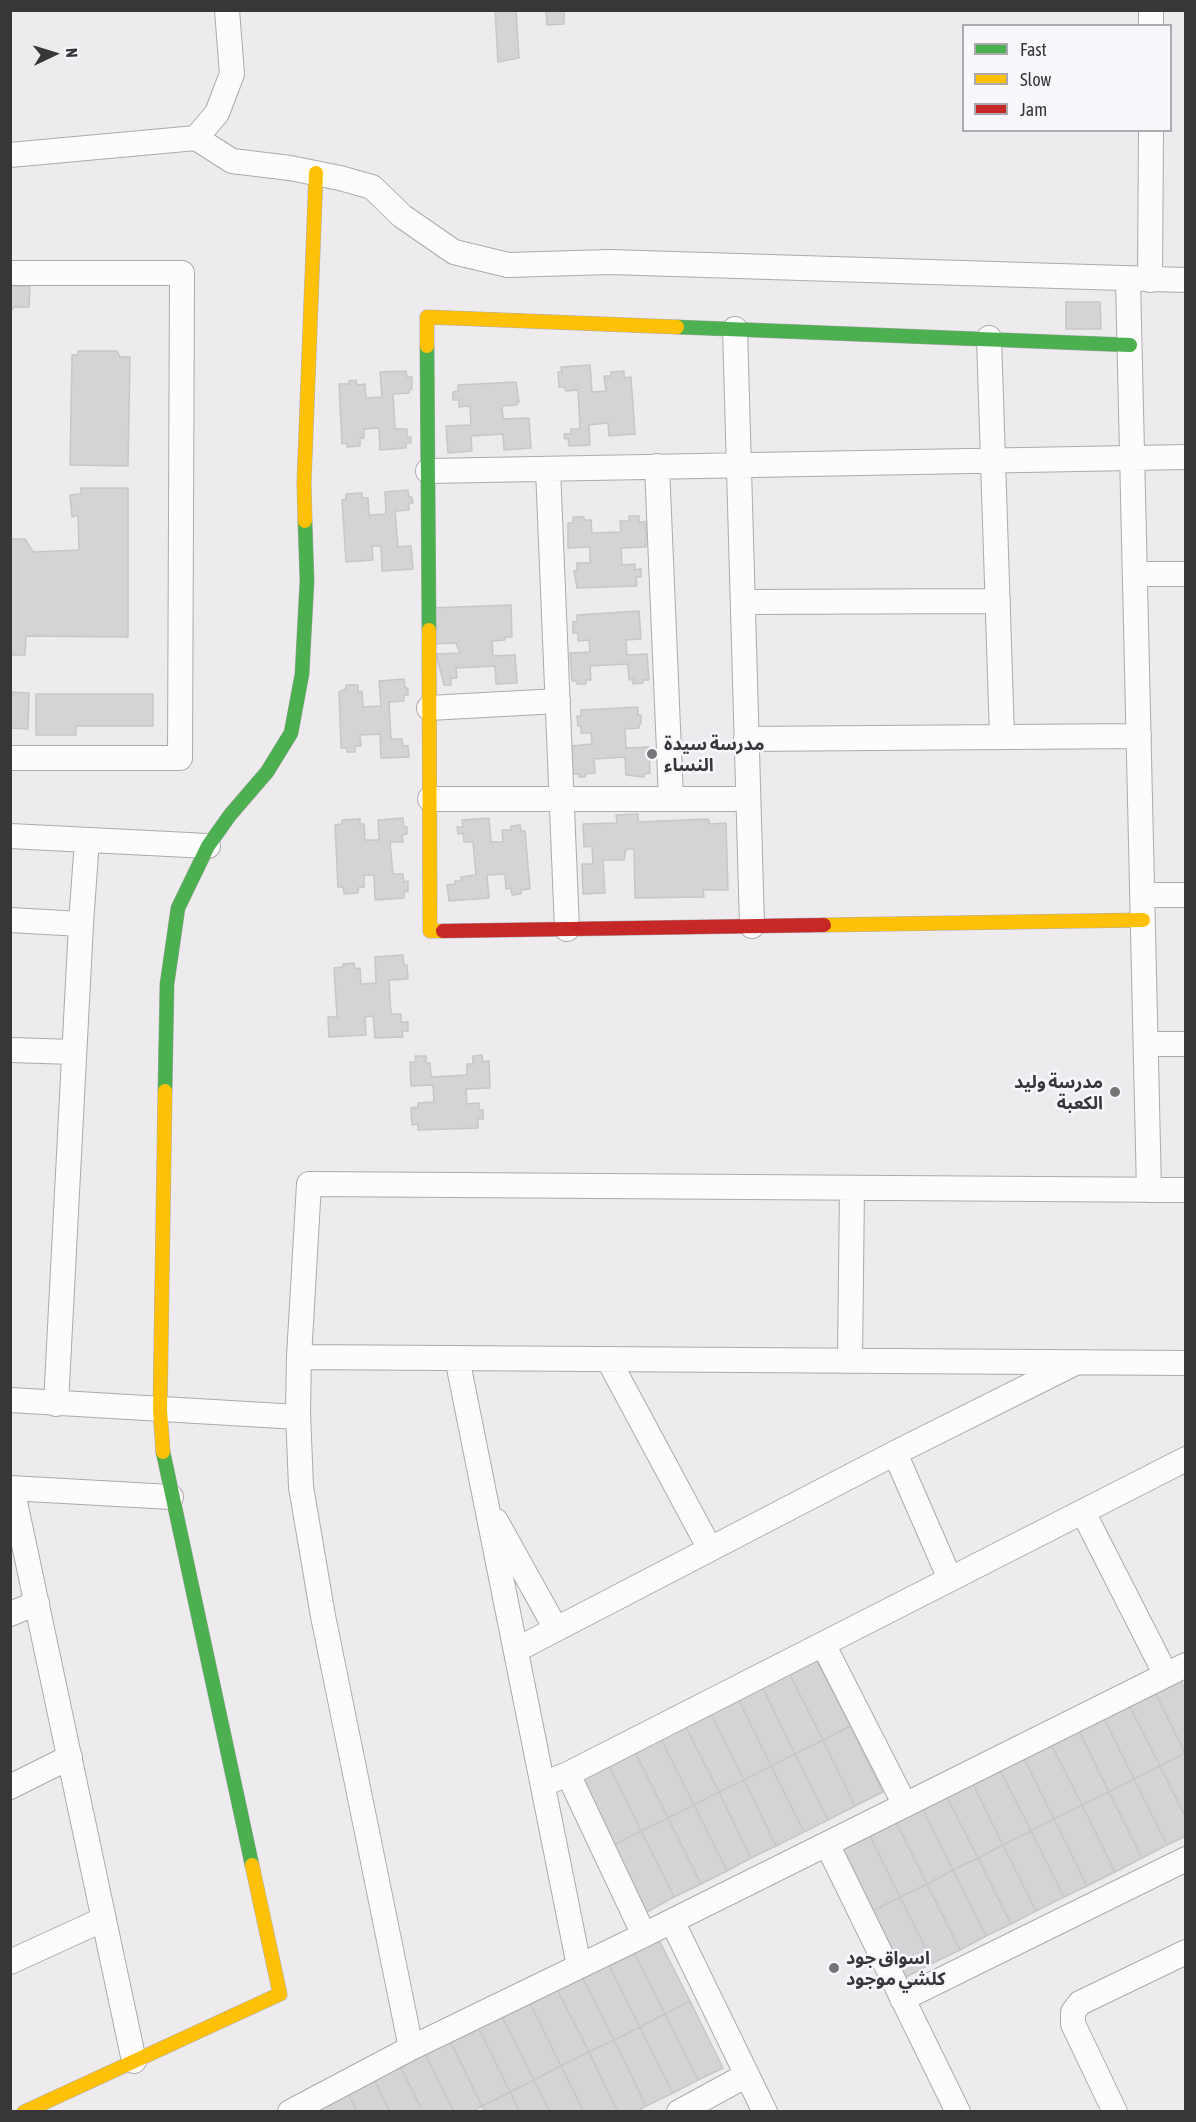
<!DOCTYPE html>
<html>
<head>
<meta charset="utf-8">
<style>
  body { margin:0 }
  #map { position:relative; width:1196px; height:2122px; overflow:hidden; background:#edebee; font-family:"Asap Condensed",sans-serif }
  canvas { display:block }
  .frame { position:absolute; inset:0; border:12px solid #373638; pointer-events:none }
  .legend { position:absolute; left:962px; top:24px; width:210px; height:108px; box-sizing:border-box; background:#faf7fc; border:2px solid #acaaae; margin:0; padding:8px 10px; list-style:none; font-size:18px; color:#373638 }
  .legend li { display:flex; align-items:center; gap:12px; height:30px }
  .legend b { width:30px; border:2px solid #acaaae }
  .north { position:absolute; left:24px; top:24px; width:60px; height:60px; -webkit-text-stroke:4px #faf7fc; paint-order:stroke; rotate:86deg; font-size:16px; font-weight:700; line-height:24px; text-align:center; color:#373638 }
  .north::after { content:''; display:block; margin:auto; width:21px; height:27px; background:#373638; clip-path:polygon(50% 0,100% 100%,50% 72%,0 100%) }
</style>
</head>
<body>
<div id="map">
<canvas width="1196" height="2122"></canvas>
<div class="frame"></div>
<ul class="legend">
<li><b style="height:8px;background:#4caf50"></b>Fast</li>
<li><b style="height:8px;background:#ffc107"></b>Slow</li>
<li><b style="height:8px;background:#c62828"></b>Jam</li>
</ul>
<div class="north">N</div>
</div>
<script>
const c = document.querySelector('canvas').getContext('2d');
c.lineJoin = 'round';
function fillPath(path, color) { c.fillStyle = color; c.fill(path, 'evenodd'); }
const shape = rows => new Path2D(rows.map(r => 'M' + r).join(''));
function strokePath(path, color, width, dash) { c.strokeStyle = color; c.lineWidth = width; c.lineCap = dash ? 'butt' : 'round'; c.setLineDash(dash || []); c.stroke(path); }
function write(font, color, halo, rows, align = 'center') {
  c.font = font + ' "Asap Condensed","Noto Sans Arabic",sans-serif'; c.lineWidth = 5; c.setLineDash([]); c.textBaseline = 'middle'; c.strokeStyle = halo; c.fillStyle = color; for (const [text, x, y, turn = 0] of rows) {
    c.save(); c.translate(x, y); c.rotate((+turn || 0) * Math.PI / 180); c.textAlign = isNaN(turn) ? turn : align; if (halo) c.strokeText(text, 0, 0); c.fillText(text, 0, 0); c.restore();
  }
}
const building = shape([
  [495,10,516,10,519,58,498,62,495,10],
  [546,10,564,10,564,24,547,25,546,10],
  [10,286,30,286,29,307,14,307,10,312,10,286],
  [1066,302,1100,302,1101,329,1066,329,1066,302],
  [78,351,117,351,120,357,130,357,128,466,70,465,72,355,78,355,78,351],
  [590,365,592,392,606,391,604,376,611,376,611,372,624,371,624,378,631,377,635,434,609,436,608,423,589,425,590,445,569,446,568,438,565,439,564,434,571,434,571,429,580,429,578,390,566,391,564,387,559,387,558,372,562,372,561,367,590,365],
  [406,371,407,377,412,377,412,389,409,390,409,393,393,394,395,429,407,429,407,437,411,437,411,443,406,443,406,448,380,450,379,428,364,429,364,438,360,438,360,446,347,447,347,443,342,444,339,384,349,384,349,381,356,380,357,385,365,384,366,398,382,397,380,372,406,371],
  [516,382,519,402,517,402,517,405,502,406,503,419,529,418,531,448,504,450,503,434,471,436,472,451,448,453,446,426,471,425,470,406,459,407,459,400,453,400,453,392,458,391,458,385,516,382],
  [81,488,128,488,128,637,26,636,25,655,10,655,10,539,25,539,33,552,79,550,78,515,72,517,70,495,81,494,81,488],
  [408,490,409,497,412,497,413,503,409,503,409,510,395,511,398,547,411,546,413,569,382,571,381,546,372,546,373,560,346,562,342,500,346,499,346,494,362,493,362,498,368,498,369,515,386,514,385,492,408,490],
  [629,516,639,516,639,522,646,522,646,547,621,548,622,565,635,564,635,570,641,569,641,577,636,577,637,586,577,588,574,571,577,571,577,563,590,563,590,547,568,548,568,523,573,523,573,517,584,517,584,520,591,520,592,533,621,532,620,521,629,521,629,516],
  [511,605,512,637,505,637,505,640,492,641,493,656,515,655,517,683,496,684,495,666,456,668,457,678,451,678,451,685,444,685,436,654,460,653,456,643,430,644,429,608,511,605],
  [639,611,641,639,626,640,627,655,647,654,649,680,643,680,643,683,633,684,633,679,629,680,628,664,590,666,591,680,586,680,586,684,577,684,576,681,572,681,570,653,590,652,589,640,578,641,578,633,573,633,573,622,577,621,577,615,639,611],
  [404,679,405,688,408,688,408,695,404,695,404,701,389,702,391,739,402,739,403,746,408,746,409,757,381,758,380,734,360,735,361,746,355,746,355,752,347,752,347,748,341,748,339,692,346,689,346,685,358,685,358,693,362,691,363,707,381,706,379,681,404,679],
  [10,692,29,693,28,729,10,728,10,692],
  [36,694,153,694,153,726,76,726,76,735,36,735,36,694],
  [638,707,638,715,641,715,641,724,639,724,639,728,625,729,626,748,649,747,650,773,644,774,644,777,626,775,625,757,594,759,595,773,585,774,585,777,579,777,579,774,571,774,570,746,592,744,591,733,581,733,581,726,578,726,577,716,581,716,581,710,638,707],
  [638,814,638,822,708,819,710,824,726,823,728,890,703,890,704,897,635,898,634,849,626,849,624,860,603,860,605,893,583,894,582,864,593,864,592,846,584,847,583,824,617,823,616,815,638,814],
  [403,818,404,827,407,827,407,834,402,835,403,842,390,842,393,874,403,874,404,882,408,881,408,891,404,892,404,898,375,900,374,875,364,875,364,887,358,888,358,893,344,894,343,887,338,887,335,825,342,824,342,820,360,819,360,824,364,824,365,840,379,840,378,820,403,818],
  [489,818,491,842,503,842,502,830,511,830,511,826,520,825,521,831,525,831,530,889,521,890,521,894,512,895,511,888,506,889,505,874,487,875,489,898,449,901,447,885,455,884,455,881,461,881,461,877,476,875,473,842,464,842,463,833,458,834,457,827,463,827,462,820,489,818],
  [403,955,404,965,407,965,408,979,389,980,391,1014,401,1014,401,1022,408,1022,408,1031,402,1031,403,1037,375,1038,373,1016,365,1017,366,1035,329,1037,328,1017,337,1017,334,968,343,967,343,964,354,963,355,969,360,968,361,984,376,983,375,957,403,955],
  [482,1055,483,1062,489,1061,490,1088,466,1089,467,1104,479,1103,479,1110,483,1110,483,1119,478,1119,478,1128,418,1130,418,1124,412,1125,411,1108,418,1107,418,1103,434,1102,433,1085,411,1086,410,1062,416,1062,415,1056,426,1056,426,1063,430,1063,431,1077,467,1075,467,1064,473,1064,473,1056,482,1055],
  [816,1659,850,1726,823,1740,789,1673,816,1659],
  [789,1673,823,1740,795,1754,762,1686,789,1673],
  [1177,1673,1186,1691,1185,1753,1152,1686,1177,1673],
  [762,1686,795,1754,771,1766,738,1698,762,1686],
  [1152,1686,1185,1753,1160,1766,1126,1699,1152,1686],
  [738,1698,771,1766,744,1780,710,1712,738,1698],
  [1126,1699,1160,1766,1134,1779,1101,1712,1126,1699],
  [710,1712,744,1780,719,1792,685,1725,710,1712],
  [1101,1712,1134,1779,1109,1792,1076,1725,1101,1712],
  [685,1725,719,1792,694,1805,660,1737,685,1725],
  [1076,1725,1109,1792,1082,1805,1048,1738,1076,1725],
  [850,1726,883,1792,855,1806,823,1740,850,1726],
  [660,1737,694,1805,668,1818,634,1750,660,1737],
  [1048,1738,1082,1805,1054,1819,1021,1752,1048,1738],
  [823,1740,855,1806,828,1820,795,1754,823,1740],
  [634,1750,668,1818,641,1831,608,1764,634,1750],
  [1021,1752,1054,1819,1031,1831,997,1764,1021,1752],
  [1185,1753,1186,1753,1186,1818,1160,1766,1185,1753],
  [795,1754,828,1820,804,1832,771,1766,795,1754],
  [608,1764,641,1831,614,1845,580,1778,608,1764],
  [997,1764,1031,1831,1003,1845,970,1778,997,1764],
  [771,1766,804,1832,776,1846,744,1780,771,1766],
  [1160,1766,1186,1818,1186,1836,1167,1845,1134,1779,1160,1766],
  [970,1778,1003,1845,978,1858,944,1791,970,1778],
  [1134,1779,1167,1845,1142,1858,1109,1792,1134,1779],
  [744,1780,776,1846,751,1858,719,1792,744,1780],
  [944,1791,978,1858,953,1870,920,1803,944,1791],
  [719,1792,751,1858,727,1871,694,1805,719,1792],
  [1109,1792,1142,1858,1115,1872,1082,1805,1109,1792],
  [920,1803,953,1870,927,1884,893,1816,920,1803],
  [694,1805,727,1871,701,1884,668,1818,694,1805],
  [1082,1805,1115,1872,1087,1886,1054,1819,1082,1805],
  [893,1816,927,1884,900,1897,867,1830,893,1816],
  [668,1818,701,1884,674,1897,641,1831,668,1818],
  [1054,1819,1087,1886,1064,1897,1031,1831,1054,1819],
  [867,1830,900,1897,873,1911,839,1843,867,1830],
  [641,1831,674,1897,647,1912,614,1845,641,1831],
  [1031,1831,1064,1897,1036,1911,1003,1845,1031,1831],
  [1003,1845,1036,1911,1011,1924,978,1858,1003,1845],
  [978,1858,1011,1924,986,1936,953,1870,978,1858],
  [953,1870,986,1936,960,1950,927,1884,953,1870],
  [927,1884,960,1950,933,1963,900,1897,927,1884],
  [900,1897,933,1963,906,1977,873,1911,900,1897],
  [656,1934,690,2001,665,2014,631,1947,656,1934],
  [631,1947,665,2014,640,2027,606,1959,631,1947],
  [606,1959,640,2027,614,2040,580,1973,606,1959],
  [580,1973,614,2040,589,2052,555,1985,580,1973],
  [555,1985,589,2052,561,2066,528,1999,555,1985],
  [528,1999,561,2066,534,2080,500,2013,528,1999],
  [690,2001,723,2068,698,2080,665,2014,690,2001],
  [500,2013,534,2080,510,2092,477,2025,500,2013],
  [665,2014,698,2080,673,2093,640,2027,665,2014],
  [477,2025,510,2092,482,2106,449,2039,477,2025],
  [640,2027,673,2093,646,2106,614,2040,640,2027],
  [449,2039,482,2106,471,2112,454,2112,424,2051,449,2039],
  [614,2040,646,2106,636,2112,618,2112,589,2052,614,2040],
  [424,2051,454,2112,423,2112,399,2064,424,2051],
  [589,2052,618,2112,584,2112,561,2066,589,2052],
  [399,2064,423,2112,390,2112,373,2077,399,2064],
  [561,2066,584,2112,550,2112,534,2080,561,2066],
  [373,2077,390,2112,357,2112,346,2090,373,2077],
  [534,2080,550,2112,520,2112,510,2092,534,2080],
  [346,2090,357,2112,323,2112,319,2104,346,2090],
  [510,2092,520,2112,485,2112,482,2106,510,2092]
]);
fillPath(building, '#d4d3d5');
strokePath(building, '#c8c6c8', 1.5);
const street = shape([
  [1151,26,1151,10],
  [196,138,232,161,290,168,340,178,372,187,402,216,454,252,508,265,609,262,1186,280],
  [10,155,196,138,217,113,232,74,227,10],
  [10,273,182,273,180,758,10,758],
  [1128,279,1149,1190],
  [1150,280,1151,130],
  [735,329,752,926],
  [989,338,1002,737],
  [657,466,671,799],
  [548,469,567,929],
  [428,471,1186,457],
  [1135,574,1186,574],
  [743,602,998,601],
  [429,708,558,701],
  [746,739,1139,736],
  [430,799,747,799],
  [10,836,208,846],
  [1142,895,1186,895],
  [10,920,81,924],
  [1146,1044,1186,1044],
  [10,1050,74,1052],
  [299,1357,1186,1363],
  [457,1358,579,1966],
  [608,1359,710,1549],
  [850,1361,852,1188],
  [10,1400,298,1417],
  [56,1404,81,924,87,840],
  [895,1453,950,1579],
  [10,1488,171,1497],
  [12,1488,134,2061],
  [1083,1512,1166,1675],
  [496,1521,556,1629],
  [10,1614,37,1603],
  [823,1644,905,1805],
  [516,1650,895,1453,1073,1364],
  [568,1774,644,1935],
  [543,1784,568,1774,1186,1459],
  [10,1787,70,1757],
  [827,1844,958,2112],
  [672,1921,765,2112],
  [10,1962,104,1919],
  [902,1999,1186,1859],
  [411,2048,323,1616,301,1487,298,1413,299,1357,309,1184,1186,1190],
  [290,2112,411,2048,644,1935,1186,1665],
  [679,2112,747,2075],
  [1115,2112,1073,2024,1073,2012,1080,2003,1186,1952]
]);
const fast = shape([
  [677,327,1130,345],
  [427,346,429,630],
  [165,1091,167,984,178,908,208,846,230,815,267,772,291,733,302,674,307,581,305,521],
  [163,1452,252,1865]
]);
const slow = shape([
  [427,346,427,317,677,327],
  [305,521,304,483,316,173],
  [429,630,430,931,443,931],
  [824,925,1143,920],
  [163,1452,160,1410,165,1091],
  [24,2112,280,1994,252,1865]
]);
const jam = shape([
  [443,931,824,925]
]);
strokePath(street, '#acaaad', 26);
strokePath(fast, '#acaaad', 15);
strokePath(slow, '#acaaad', 15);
strokePath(jam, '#acaaad', 15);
strokePath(street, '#fcfcfc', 24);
strokePath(fast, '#4caf50', 14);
strokePath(slow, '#ffc107', 14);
strokePath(jam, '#c62828', 14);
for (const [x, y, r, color] of [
  [652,754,6,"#777578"],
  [1115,1092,6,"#777578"],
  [834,1968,6,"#777578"]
]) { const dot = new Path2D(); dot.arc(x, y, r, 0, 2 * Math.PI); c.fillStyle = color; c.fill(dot); strokePath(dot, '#faf7fc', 2); }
write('bold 18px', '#373638', '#faf7fc', [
  ["مدرسة سيدة",664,744],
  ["النساء",664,765],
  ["مدرسة وليد",1103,1082,"right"],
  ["الكعبة",1103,1103,"right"],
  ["اسواق جود",846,1958],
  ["كلشي موجود",846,1979]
], 'left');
</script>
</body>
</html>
